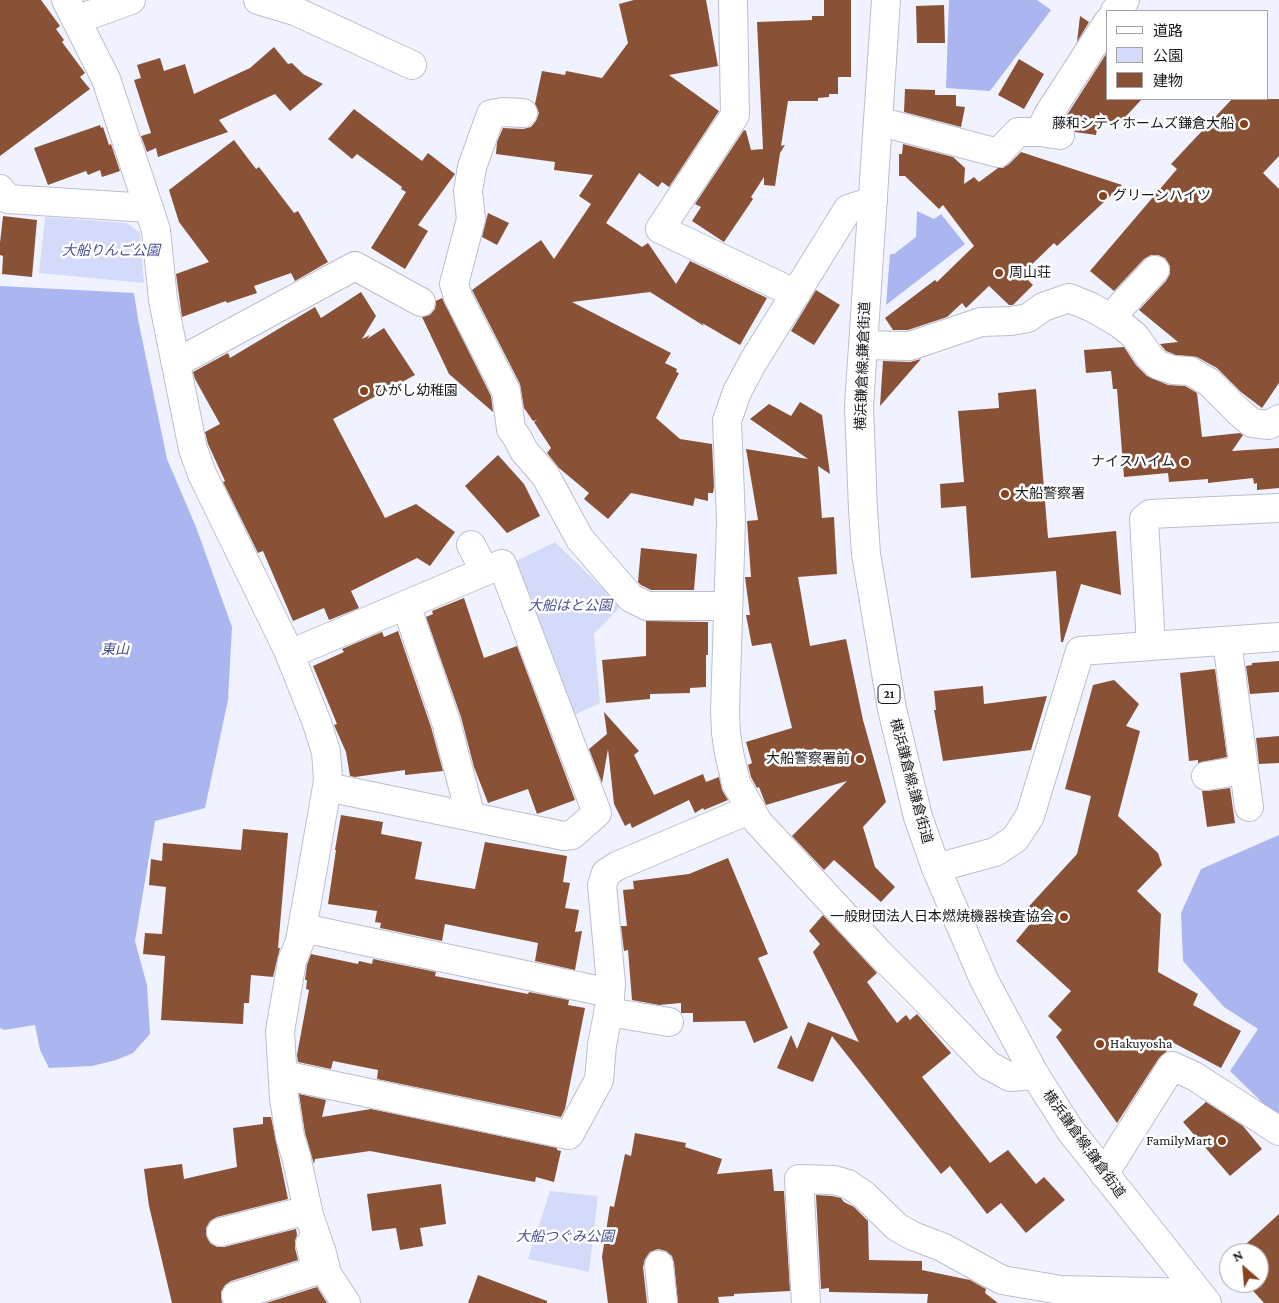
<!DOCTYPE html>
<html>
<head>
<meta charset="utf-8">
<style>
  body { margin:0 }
  #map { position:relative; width:1279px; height:1303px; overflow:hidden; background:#f0f3ff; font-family:"Crimson Pro","Noto Sans JP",serif }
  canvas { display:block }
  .legend { position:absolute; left:1106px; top:10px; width:162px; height:90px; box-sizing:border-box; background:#fff; border:1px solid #a3a3a5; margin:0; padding:6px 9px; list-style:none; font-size:15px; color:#18191e }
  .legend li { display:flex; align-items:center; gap:10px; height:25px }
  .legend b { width:25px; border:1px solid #a3a3a5 }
  .north { position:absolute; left:1219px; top:1243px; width:50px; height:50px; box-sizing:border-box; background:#fff; border:1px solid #a3a3a5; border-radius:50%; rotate:333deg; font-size:14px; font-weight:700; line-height:20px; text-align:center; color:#18191e }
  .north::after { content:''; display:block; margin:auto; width:18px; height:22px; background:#87411d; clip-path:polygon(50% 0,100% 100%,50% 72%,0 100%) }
</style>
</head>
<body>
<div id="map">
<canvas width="1279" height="1303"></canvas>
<ul class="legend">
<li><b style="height:6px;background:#fff"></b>道路</li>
<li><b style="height:14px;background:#d4daf9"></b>公園</li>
<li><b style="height:14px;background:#895136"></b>建物</li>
</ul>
<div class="north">N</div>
</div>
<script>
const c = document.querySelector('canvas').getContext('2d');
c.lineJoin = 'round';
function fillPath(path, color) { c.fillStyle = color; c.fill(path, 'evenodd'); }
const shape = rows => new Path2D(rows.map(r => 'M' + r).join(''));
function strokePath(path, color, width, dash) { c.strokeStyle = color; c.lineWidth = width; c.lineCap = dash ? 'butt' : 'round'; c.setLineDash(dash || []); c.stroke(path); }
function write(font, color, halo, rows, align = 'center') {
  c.font = font + ' "Crimson Pro","Noto Sans JP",serif'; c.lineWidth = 5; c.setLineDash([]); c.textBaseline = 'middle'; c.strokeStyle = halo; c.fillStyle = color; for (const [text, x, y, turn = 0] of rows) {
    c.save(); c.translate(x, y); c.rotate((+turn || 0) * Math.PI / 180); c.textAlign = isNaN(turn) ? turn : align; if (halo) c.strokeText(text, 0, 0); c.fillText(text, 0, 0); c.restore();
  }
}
fillPath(shape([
  [45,217,127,223,140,233,144,283,39,273],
  [555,542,621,606,594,634,600,703,574,715,516,561],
  [550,1191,598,1196,589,1272,528,1259]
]), '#d4daf9');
fillPath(shape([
  [949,0,1037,0,1051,10,990,91,946,88],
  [917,211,934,219,941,214,965,244,886,305,890,254,894,254,916,237],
  [0,286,134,293,138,319,167,459,196,527,232,627,228,700,205,808,155,821,135,941,147,985,150,1034,133,1053,116,1060,92,1066,49,1068,40,1050,35,1025,4,1030,0,1028],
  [1279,835,1279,1115,1270,1110,1230,1071,1258,1029,1224,1007,1183,961,1181,913,1201,869]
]), '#abb5f0');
fillPath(shape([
  [0,0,41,0,60,26,56,29,64,40,62,42,85,73,80,77,90,89,0,156],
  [634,0,706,0,718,66,669,75,719,111,669,187,662,182,658,187,639,173,606,223,642,247,648,243,676,284,690,261,767,298,740,345,702,323,704,326,650,292,572,302,671,353,665,363,677,369,676,372,679,373,656,418,680,439,712,444,714,487,713,493,708,493,708,501,695,498,693,506,631,493,608,519,584,499,589,493,559,468,547,453,551,448,534,422,537,420,533,421,524,408,520,384,472,290,541,240,554,259,591,204,579,196,593,175,554,170,555,162,496,154,497,142,503,128,523,129,531,127,536,121,539,113,535,104,542,71,565,75,566,71,602,78,628,43,619,4],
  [824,0,851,0,851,77,838,77,838,94,829,94,829,97,818,98,818,101,788,101,781,146,785,145,780,153,775,186,764,185,764,177,751,197,753,199,724,242,692,221,701,207,695,204,744,130,746,131,751,150,763,149,757,22,812,20,812,16,824,16],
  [944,5,945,43,917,43,916,6],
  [1080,16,1089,22,1077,42],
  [274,47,288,64,292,63,303,74,323,84,290,111,275,94,219,120,228,132,158,157,156,148,147,152,141,136,151,133,134,80,141,78,137,65,160,58,164,71,185,64,194,94,250,68],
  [1108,51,1108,99,1142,99,1116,127,1100,112,1096,135,1075,132,1070,123,1066,121,1067,115],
  [1019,59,1044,74,1024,109,998,95],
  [905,89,935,90,935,95,956,95,956,106,965,107,961,127,904,112],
  [1232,99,1279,99,1279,156,1263,173,1279,189,1279,383,1262,408,1241,392,1217,368,1197,357,1176,355,1166,351,1160,344,1178,342,1139,310,1166,281,1170,274,1170,266,1165,258,1158,255,1151,255,1144,259,1114,291,1090,271,1177,169,1171,164],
  [354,109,422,161,428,153,455,174,418,225,428,231,405,269,371,248,406,192,401,189,402,187,357,154,352,159,328,139],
  [100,125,101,128,103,127,109,145,111,144,120,171,102,177,100,170,88,175,86,171,48,185,34,148],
  [234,140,256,169,259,167,294,213,298,211,328,262,295,281,291,273,254,286,257,293,227,303,226,301,182,317,176,274,209,262,179,222,169,190],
  [903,144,953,157,965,168,964,184,974,177,979,182,998,168,1003,168,1009,164,1021,152,1122,185,1057,246,1054,243,1022,274,1033,285,1013,305,1009,305,989,286,966,308,962,303,947,317,908,330,893,330,885,318,935,280,937,282,974,246,943,205,939,209,905,176,899,176,899,154,902,154],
  [488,213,509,223,497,245,482,237],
  [3,216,37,220,32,277,2,274,3,256,0,255,0,243],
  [816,290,840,305,814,345,791,331],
  [361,292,376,316,362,339,370,335,367,339,384,328,415,375,333,419,385,518,416,504,455,532,430,566,417,558,351,591,359,608,329,620,324,608,293,621,263,551,258,553,223,482,225,481,208,444,205,432,220,424,195,379,193,372,228,353,230,358,315,307,321,318],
  [442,298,491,396,493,412,449,374,422,317,430,315,435,309,436,301],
  [1124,347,1136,365,1147,376,1168,385,1185,386,1197,393,1202,437,1240,433,1243,435,1232,451,1279,448,1279,488,1257,490,1257,483,1254,484,1253,478,1208,483,1208,479,1169,482,1168,473,1124,477,1117,389,1113,389,1111,371,1086,373,1084,350],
  [921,359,880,406,883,361,910,362],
  [1036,389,1048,538,1116,531,1121,595,1081,584,1063,642,1061,642,1056,571,971,578,966,506,941,508,940,484,964,482,958,411,999,408,998,393],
  [800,402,822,415,830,474,818,466,822,518,834,517,837,574,798,577,810,646,846,639,863,720,886,802,863,827,875,867,895,887,881,902,834,860,824,870,792,836,847,781,766,805,759,787,757,788,751,777,748,765,752,763,746,742,792,728,771,643,752,646,746,615,750,615,745,577,751,577,747,521,758,520,746,449,808,459,750,419,769,404,791,416],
  [498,455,524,484,540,516,507,533,465,486],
  [641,548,697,554,694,590,651,590,641,585,638,582],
  [464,598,484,658,517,646,575,800,537,814,528,789,488,803,474,767,461,717,426,617,433,614,432,611],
  [646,621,708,622,708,655,706,655,706,687,690,688,690,693,650,694,650,699,606,703,602,660,646,656],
  [398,631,431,727,443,771,405,775,405,770,355,777,350,776,346,752,334,725,337,724,313,666,344,652,342,649,382,632,384,637],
  [1279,661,1279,692,1250,694,1246,666,1252,665,1252,663],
  [1215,669,1227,757,1198,763,1198,760,1189,761,1180,673],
  [1114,680,1139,704,1126,726,1140,731,1118,816,1158,853,1162,865,1137,891,1161,914,1158,972,1198,994,1193,1005,1241,1031,1221,1068,1172,1042,1166,1052,1159,1058,1117,1123,1056,1037,1062,1030,1048,1016,1071,991,1016,941,1030,924,1021,915,1077,854,1091,796,1065,789,1093,685],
  [983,686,984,704,1047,696,1031,750,943,761,934,710,936,710,934,691],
  [604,712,639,751,634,755,654,795,703,774,706,782,719,777,722,790,728,800,704,810,703,808,695,813,689,800,632,828,630,823,625,826,614,804,608,749,602,783,589,749,607,734],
  [1279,736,1279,763,1259,764,1256,738],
  [1230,788,1235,823,1207,827,1202,791,1208,791],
  [341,815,383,822,381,834,422,842,415,879,475,889,485,842,567,856,563,882,570,883,565,908,579,910,575,932,582,931,575,970,535,961,538,943,445,924,442,941,380,928,381,923,375,922,377,911,328,904,336,850,335,850],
  [243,829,288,833,278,948,280,948,273,977,251,975,249,1003,244,1003,243,1024,161,1020,165,956,143,954,145,933,162,934,166,887,149,885,151,859,162,861,163,843,241,850],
  [728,858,768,954,758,958,788,1028,754,1043,745,1021,693,1022,693,1013,681,1013,681,1003,659,1005,632,1000,628,950,624,951,621,926,627,926,623,890,634,889,633,881,689,874],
  [823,915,877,973,867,982,897,1023,906,1015,910,1020,917,1014,951,1053,922,1077,990,1163,1008,1150,1036,1184,1044,1177,1065,1200,1026,1233,1001,1203,987,1214,950,1166,941,1174,832,1036,813,1082,777,1068,791,1035,797,1049,808,1022,859,1042,813,952,820,944,809,931],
  [311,954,358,964,359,961,372,964,373,959,436,972,435,976,528,994,529,992,569,1000,568,1005,585,1008,565,1109,561,1117,377,1079,378,1070,333,1061,331,1069,298,1062,297,1055,309,990,306,989,307,980,305,980,307,965],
  [299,1094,326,1100,322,1117,371,1109,557,1148,557,1150,561,1151,554,1182,536,1177,535,1182,370,1151,315,1159,314,1164,305,1133],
  [1206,1102,1243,1126,1262,1149,1230,1176,1183,1122],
  [263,1117,271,1117,288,1199,217,1217,210,1221,206,1228,206,1235,210,1243,217,1247,224,1247,296,1229,297,1235,295,1241,295,1248,298,1260,231,1281,225,1285,221,1292,222,1303,172,1303,149,1206,144,1169,182,1164,184,1179,237,1167,233,1128,263,1124],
  [635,1133,686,1143,685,1147,722,1159,717,1174,772,1169,774,1191,784,1191,790,1291,734,1294,734,1296,718,1297,719,1303,678,1303,674,1263,672,1256,666,1251,658,1249,650,1252,645,1259,643,1267,647,1303,608,1303,602,1257,610,1206,614,1207,625,1154,631,1156],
  [441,1184,446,1224,420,1228,423,1246,400,1250,396,1228,372,1231,367,1194],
  [816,1195,832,1196,841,1198,844,1202,854,1207,868,1221,869,1260,922,1261,922,1270,970,1280,986,1289,985,1293,998,1303,927,1303,928,1294,829,1292,829,1288,821,1289],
  [1279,1214,1279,1303,1264,1303,1246,1283,1259,1283,1259,1253,1236,1253],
  [478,1275,547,1301,547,1303,468,1303],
  [317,1287,327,1303,266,1303]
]), '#895136');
const minor = shape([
  [66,0,106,79,156,230,163,300,193,449,202,474,288,650,317,723,326,752,328,779,327,787,300,941,292,961,280,1031,284,1098,290,1137,296,1156,309,1215,322,1253,327,1274,346,1303],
  [258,0,295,11,412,65],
  [733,0,735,115,660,229,796,294],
  [1115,11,1125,0],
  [76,20,131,0],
  [523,113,503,112,491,114,472,167,468,191,471,219,454,284,458,297,506,391,511,429,518,439,524,451,545,475,580,539,631,598,647,606,728,606],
  [878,121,998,153,1018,132,1040,132,1060,135],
  [1040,132,1048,115,1108,22],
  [0,189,8,199,149,208],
  [873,201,848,209,753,362,737,392,727,421,731,521,725,711,726,733,729,753,736,783,758,822,879,953,920,994,988,1065,1010,1077,1035,1075],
  [1110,318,1155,270],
  [863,345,910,346,981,322,1011,321,1028,318,1043,307,1069,298,1091,307,1119,323,1135,336,1149,356,1158,365,1173,370,1190,371,1209,382,1239,412,1252,423,1269,425,1279,419],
  [176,363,355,266,421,302],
  [471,545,485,571],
  [406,605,446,722,468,806,467,816],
  [1227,641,1249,807],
  [1151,646,1144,519,1150,514,1279,508],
  [290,654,502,564,597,813,572,835,564,836,327,787],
  [1206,776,1244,770],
  [936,868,995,852,1015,839,1030,816,1080,651,1279,637],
  [303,928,610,993],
  [608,1012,669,1022],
  [283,1075,569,1135,599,1080,602,1045,609,1009,611,984,602,885,606,873,617,866,751,809],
  [1104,1174,1172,1066,1194,1076,1279,1131],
  [221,1232,308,1210],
  [659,1265,663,1303],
  [236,1296,315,1271,316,1266,310,1244],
  [806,1303,799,1179,834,1180,848,1184,864,1195,897,1227,913,1236,942,1247,1002,1280,1061,1290,1198,1293]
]);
const major = shape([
  [886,0,859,406,863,510,866,554,892,709,918,817,936,868,984,980,1035,1075,1070,1130,1207,1303]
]);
strokePath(minor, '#bbbecc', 30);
strokePath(major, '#bbbecc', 30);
strokePath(minor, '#fff', 28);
strokePath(major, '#fff', 28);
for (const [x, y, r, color] of [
  [1244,124,5,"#87411d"],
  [1103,196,5,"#87411d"],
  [999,273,5,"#87411d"],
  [364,391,5,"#87411d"],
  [1185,462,5,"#87411d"],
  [1005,494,5,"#87411d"],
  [860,759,5,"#87411d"],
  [1064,917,5,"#87411d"],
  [1100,1044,5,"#87411d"],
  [1222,1141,5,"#87411d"]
]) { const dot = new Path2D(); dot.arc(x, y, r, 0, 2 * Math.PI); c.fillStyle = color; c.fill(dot); strokePath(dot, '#fff', 2); }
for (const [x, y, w] of [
  [889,694,22]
]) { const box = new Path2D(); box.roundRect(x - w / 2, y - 9.5, w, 19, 4); c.fillStyle = '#fff'; c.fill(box); strokePath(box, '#18191e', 1); }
write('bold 12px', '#18191e', null, [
  ["21",889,694]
]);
write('14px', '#18191e', '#fff', [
  ["藤和シティホームズ鎌倉大船",1234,124],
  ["グリーンハイツ",1113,196,"left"],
  ["周山荘",1009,273,"left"],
  ["ひがし幼稚園",374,391,"left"],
  ["ナイスハイム",1175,462],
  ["大船警察署",1015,494,"left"],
  ["大船警察署前",850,759],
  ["一般財団法人日本燃焼機器検査協会",1054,917],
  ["Hakuyosha",1110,1044,"left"],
  ["FamilyMart",1212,1141]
], 'right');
write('italic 14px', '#484e96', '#fff', [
  ["大船りんご公園",111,251],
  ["大船はと公園",570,606],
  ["東山",115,650],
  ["大船つぐみ公園",565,1237]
]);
write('14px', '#18191e', '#fff', [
  ["横浜鎌倉線;鎌倉街道",863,366,-88],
  ["横浜鎌倉線;鎌倉街道",911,781,75],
  ["横浜鎌倉線;鎌倉街道",1084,1144,54]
]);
</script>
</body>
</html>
